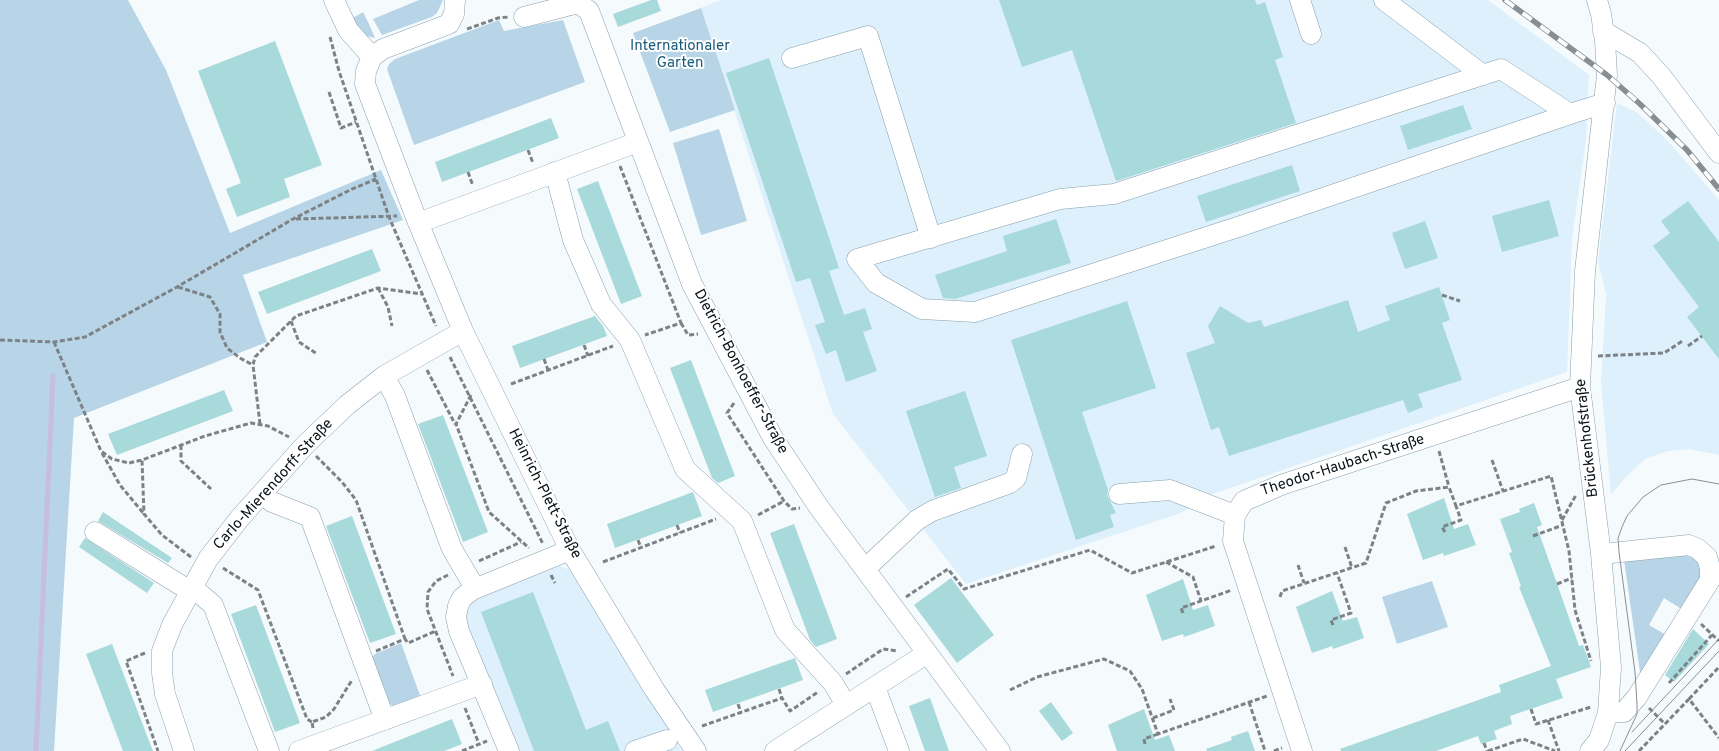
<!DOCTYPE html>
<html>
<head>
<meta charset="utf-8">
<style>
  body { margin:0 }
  canvas { display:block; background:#f5fafd }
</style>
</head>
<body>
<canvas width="1719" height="751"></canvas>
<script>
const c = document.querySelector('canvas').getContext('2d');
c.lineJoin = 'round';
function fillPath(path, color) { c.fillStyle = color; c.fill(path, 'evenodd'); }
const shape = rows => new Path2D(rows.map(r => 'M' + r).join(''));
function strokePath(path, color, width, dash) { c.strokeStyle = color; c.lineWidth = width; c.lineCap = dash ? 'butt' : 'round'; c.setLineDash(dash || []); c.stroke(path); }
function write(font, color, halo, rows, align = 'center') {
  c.font = font + ' Overpass,sans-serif'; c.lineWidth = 4; c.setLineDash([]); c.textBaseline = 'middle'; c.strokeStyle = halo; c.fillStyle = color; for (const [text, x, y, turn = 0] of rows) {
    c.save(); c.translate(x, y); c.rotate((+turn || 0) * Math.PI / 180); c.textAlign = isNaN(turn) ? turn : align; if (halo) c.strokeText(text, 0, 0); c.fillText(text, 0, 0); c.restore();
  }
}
fillPath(shape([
  [720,0,1488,0,1589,75,1586,140,1572,239,1567,372,1210,495,1181,513,966,584,833,414,701,8],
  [1617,103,1638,113,1669,142,1719,200,1719,455,1690,449,1668,451,1645,459,1624,479,1611,495,1601,382,1606,295,1598,261],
  [560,566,570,570,682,751,514,751,465,621,466,604,474,596,548,567]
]), '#ddf0fb');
fillPath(shape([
  [0,0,128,0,166,70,230,233,381,170,403,220,243,275,267,342,74,418,54,751,0,751],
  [419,0,443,0,437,13,432,17,382,35,373,19],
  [701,8,735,110,670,132,633,33],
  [363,12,368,22,375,38,366,36,356,28,353,18],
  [499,20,504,31,563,20,585,82,414,145,387,69,389,64,395,59],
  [719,129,747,221,701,235,673,143],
  [1685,552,1698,556,1704,567,1701,582,1683,610,1664,598,1649,625,1668,636,1641,679,1624,560],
  [1432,581,1448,627,1397,644,1382,597],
  [401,643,421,698,393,706,383,698,369,661,375,654]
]), '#b7d5e6');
strokePath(shape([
  [36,751,53,376]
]), '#c7bde0', 5);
fillPath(shape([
  [651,0,657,0,661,11,618,27,613,14],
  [999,0,1255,0,1257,5,1265,2,1283,57,1275,60,1296,123,1116,181,1072,50,1022,67],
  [275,41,322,165,284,179,290,197,237,217,226,189,241,183,198,71],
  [769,58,839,268,829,271,844,315,865,308,872,329,863,332,877,371,846,382,836,350,826,354,815,325,825,322,810,278,796,282,726,73],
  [1463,105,1472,129,1408,150,1400,126],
  [551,118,559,138,442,182,435,162],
  [1292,165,1300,191,1206,222,1197,196],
  [598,181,642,296,621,304,577,189],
  [1549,200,1559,236,1502,252,1492,216],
  [1688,201,1719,242,1719,359,1687,317,1699,307,1653,246,1670,233,1661,221],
  [1056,219,1071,263,955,299,943,298,935,275,1007,251,1003,236],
  [1425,221,1438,258,1405,269,1392,233],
  [372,249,381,271,267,314,258,292],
  [1439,287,1450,320,1442,323,1462,380,1418,394,1423,407,1408,413,1403,400,1229,456,1219,427,1211,430,1186,353,1215,343,1208,326,1220,306,1248,323,1261,320,1264,327,1348,300,1358,332,1390,320,1385,306],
  [1127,301,1156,388,1082,412,1108,490,1107,495,1116,513,1110,515,1114,527,1076,540,1011,340],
  [595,316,603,326,607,336,520,368,512,346],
  [691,360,735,476,718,483,712,478,670,368],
  [224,390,233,411,117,455,108,434],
  [965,391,987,456,954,467,961,488,935,497,906,411],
  [443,415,488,532,463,542,418,424],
  [693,492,702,516,615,548,607,524],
  [1444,498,1454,529,1468,524,1476,545,1444,556,1443,553,1423,560,1407,514],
  [1534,503,1542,525,1537,527,1579,646,1583,645,1591,667,1556,679,1563,698,1510,716,1512,724,1494,731,1497,739,1481,744,1478,736,1436,751,1341,751,1340,749,1501,692,1499,685,1551,666,1519,587,1521,586,1509,553,1512,552,1500,519,1520,512,1519,509],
  [103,512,172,558,168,563,98,521],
  [352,516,396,634,370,643,326,526],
  [794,524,837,639,816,647,810,640,770,533],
  [85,538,154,583,147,593,79,547],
  [951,578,994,635,957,663,914,605],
  [1183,579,1193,610,1208,605,1215,626,1184,637,1183,634,1162,641,1146,595],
  [1332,591,1343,621,1357,617,1364,638,1333,649,1332,646,1312,653,1296,607],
  [533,592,586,730,608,721,620,751,534,751,481,612],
  [256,605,300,723,275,732,231,614],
  [1693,629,1709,644,1674,682,1665,675],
  [112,644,146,733,153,751,123,751,101,693,86,654],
  [795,658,803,680,713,712,705,690],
  [930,698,941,729,949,751,925,751,909,706],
  [1051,702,1073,733,1062,741,1039,711],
  [1144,709,1155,740,1169,735,1175,751,1117,751,1108,725],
  [452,719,462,744,444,751,372,751],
  [1248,731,1255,751,1207,751,1206,749,1232,740,1231,737]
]), '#a8d9db');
const minor = shape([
  [334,0,348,30,372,57],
  [1300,0,1311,34],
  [1384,0,1483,75],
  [524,17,578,3,589,11,692,284,773,438,818,506,1000,751],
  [1603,31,1640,53,1662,77,1719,153],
  [372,57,366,71,365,84,415,215,463,331,570,550,654,689,696,751],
  [372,57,383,49,449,24,454,14,455,0],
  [792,58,868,36,931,238],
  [1570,114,1241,226,975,312,922,309,876,283,857,259,1060,199,1114,194,1501,69,1570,114,1605,103],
  [555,172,573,240,601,304,630,340,685,469,742,521,785,630,833,683,846,705],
  [418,223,638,142],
  [384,376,395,396,452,549,475,588],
  [262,494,272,502,310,517,385,720],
  [1119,494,1170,490,1235,515],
  [95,532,190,591],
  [1601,554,1689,545,1698,549,1707,557,1710,568,1710,580,1637,697,1624,712,1608,713],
  [865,569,917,520,932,511,1010,483,1016,478,1022,454],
  [192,587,213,605,269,751],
  [875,687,899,751],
  [184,751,165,694,162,673,162,651,172,625,208,559,239,519,305,445,347,405,384,376,463,331],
  [299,751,482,684],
  [509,751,459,631,456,617,458,606,462,598,472,590,570,550],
  [635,751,667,740],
  [775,751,926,654],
  [1302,751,1233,541,1235,515,1244,501,1281,485,1580,387],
  [1590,751,1599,740,1608,713,1611,667,1601,554,1580,387,1585,271,1607,75,1605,41,1601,14,1597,0]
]);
strokePath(minor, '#89a0ad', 21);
strokePath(shape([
  [467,29,498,18,509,17],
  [330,37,339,71,389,217,436,326],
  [329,92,341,128,356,122],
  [528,150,533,163],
  [620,166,681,323,645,335],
  [468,172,473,186],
  [296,219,397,216],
  [178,287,210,297,220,314,220,332,227,348,240,358,253,365],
  [378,288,388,307,392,326],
  [1442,295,1460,301],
  [291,321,299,342,317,354],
  [681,323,688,335,698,334],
  [0,340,54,342,85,337,177,287,293,219,350,190,376,179],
  [54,342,101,451,112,459,129,463,142,460],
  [584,345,588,356],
  [1688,346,1702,336],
  [1598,356,1664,353,1684,340],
  [450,357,543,544],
  [544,359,548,370],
  [427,370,455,424],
  [511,384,613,346],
  [471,395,456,424,489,512,529,548],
  [734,403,727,413,784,501,792,509,800,508],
  [260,424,253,365,255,357,296,316,378,288,422,294],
  [181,445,181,461,211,489],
  [1439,451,1449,487],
  [102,453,120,485,144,514],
  [316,456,342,482,356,500,405,639],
  [1492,460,1503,491],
  [758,515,784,501],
  [1562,520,1576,495],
  [677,525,680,533],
  [1445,532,1442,527,1461,520,1456,506],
  [1533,536,1563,525],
  [638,540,641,548],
  [1345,547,1352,568],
  [191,557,162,535,144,514,142,460,205,436,251,423,268,426,289,437],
  [479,561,521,542],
  [603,562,716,519],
  [1166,562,1193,577,1201,601],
  [1298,565,1304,583],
  [223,568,258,590,307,719,312,722],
  [448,575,436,581,428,592,427,609,453,676],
  [551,575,555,583],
  [1557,584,1572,578],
  [906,597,948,569,964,589,1090,550,1132,573,1216,546],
  [1280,597,1282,591,1366,563,1386,503,1416,491,1449,487,1456,506,1551,476,1569,551,1575,610,1591,661],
  [1183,613,1181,608,1232,590],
  [1701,624,1719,641],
  [1333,625,1331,620,1351,613,1337,573],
  [376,651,405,639,408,643,436,631],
  [145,653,126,661,158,751],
  [846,674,883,649,898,651],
  [1669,683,1712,635],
  [779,689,782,698],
  [1010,690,1037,677,1104,659,1130,671,1142,689,1158,734,1267,696],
  [1689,699,1719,667],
  [1249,702,1265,751],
  [738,704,741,712],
  [465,708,479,744],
  [1649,708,1665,724],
  [1531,709,1536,724,1591,707],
  [1153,718,1174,710,1170,699],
  [1548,720,1559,751],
  [702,726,782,698,790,711,818,692],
  [313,728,312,722,326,717,334,709,352,680],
  [1484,743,1487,751],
  [1145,744,1144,739,1158,734],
  [462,751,487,741],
  [1274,751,1282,748],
  [1488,751,1523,739,1555,751],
  [1639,751,1689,699,1719,738]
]), '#7c8286', 3, [5, 2.5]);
strokePath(minor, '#fff', 20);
strokePath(shape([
  [1632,732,1719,639],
  [1620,751,1637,714,1637,704,1635,672,1619,552,1618,538,1622,527,1627,516,1643,497,1661,485,1692,479,1719,484],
  [1625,751,1719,651]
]), '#888f93', 1);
const rail = shape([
  [1505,0,1607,75,1640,104,1687,150,1719,189]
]);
strokePath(rail, '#888f93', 5.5);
strokePath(rail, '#fff', 4, [11]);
write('15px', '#185b78', '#fff', [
  ["Internationaler",680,47],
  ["Garten",680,64]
]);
write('15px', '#0a1217', '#fff', [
  ["Dietrich-Bonhoeffer-Straße",740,372,62],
  ["Brückenhofstraße",1588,438,-96],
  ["Theodor-Haubach-Straße",1343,466,-18],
  ["Carlo-Mierendorff-Straße",274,485,-48],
  ["Heinrich-Plett-Straße",544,494,63]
]);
</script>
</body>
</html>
